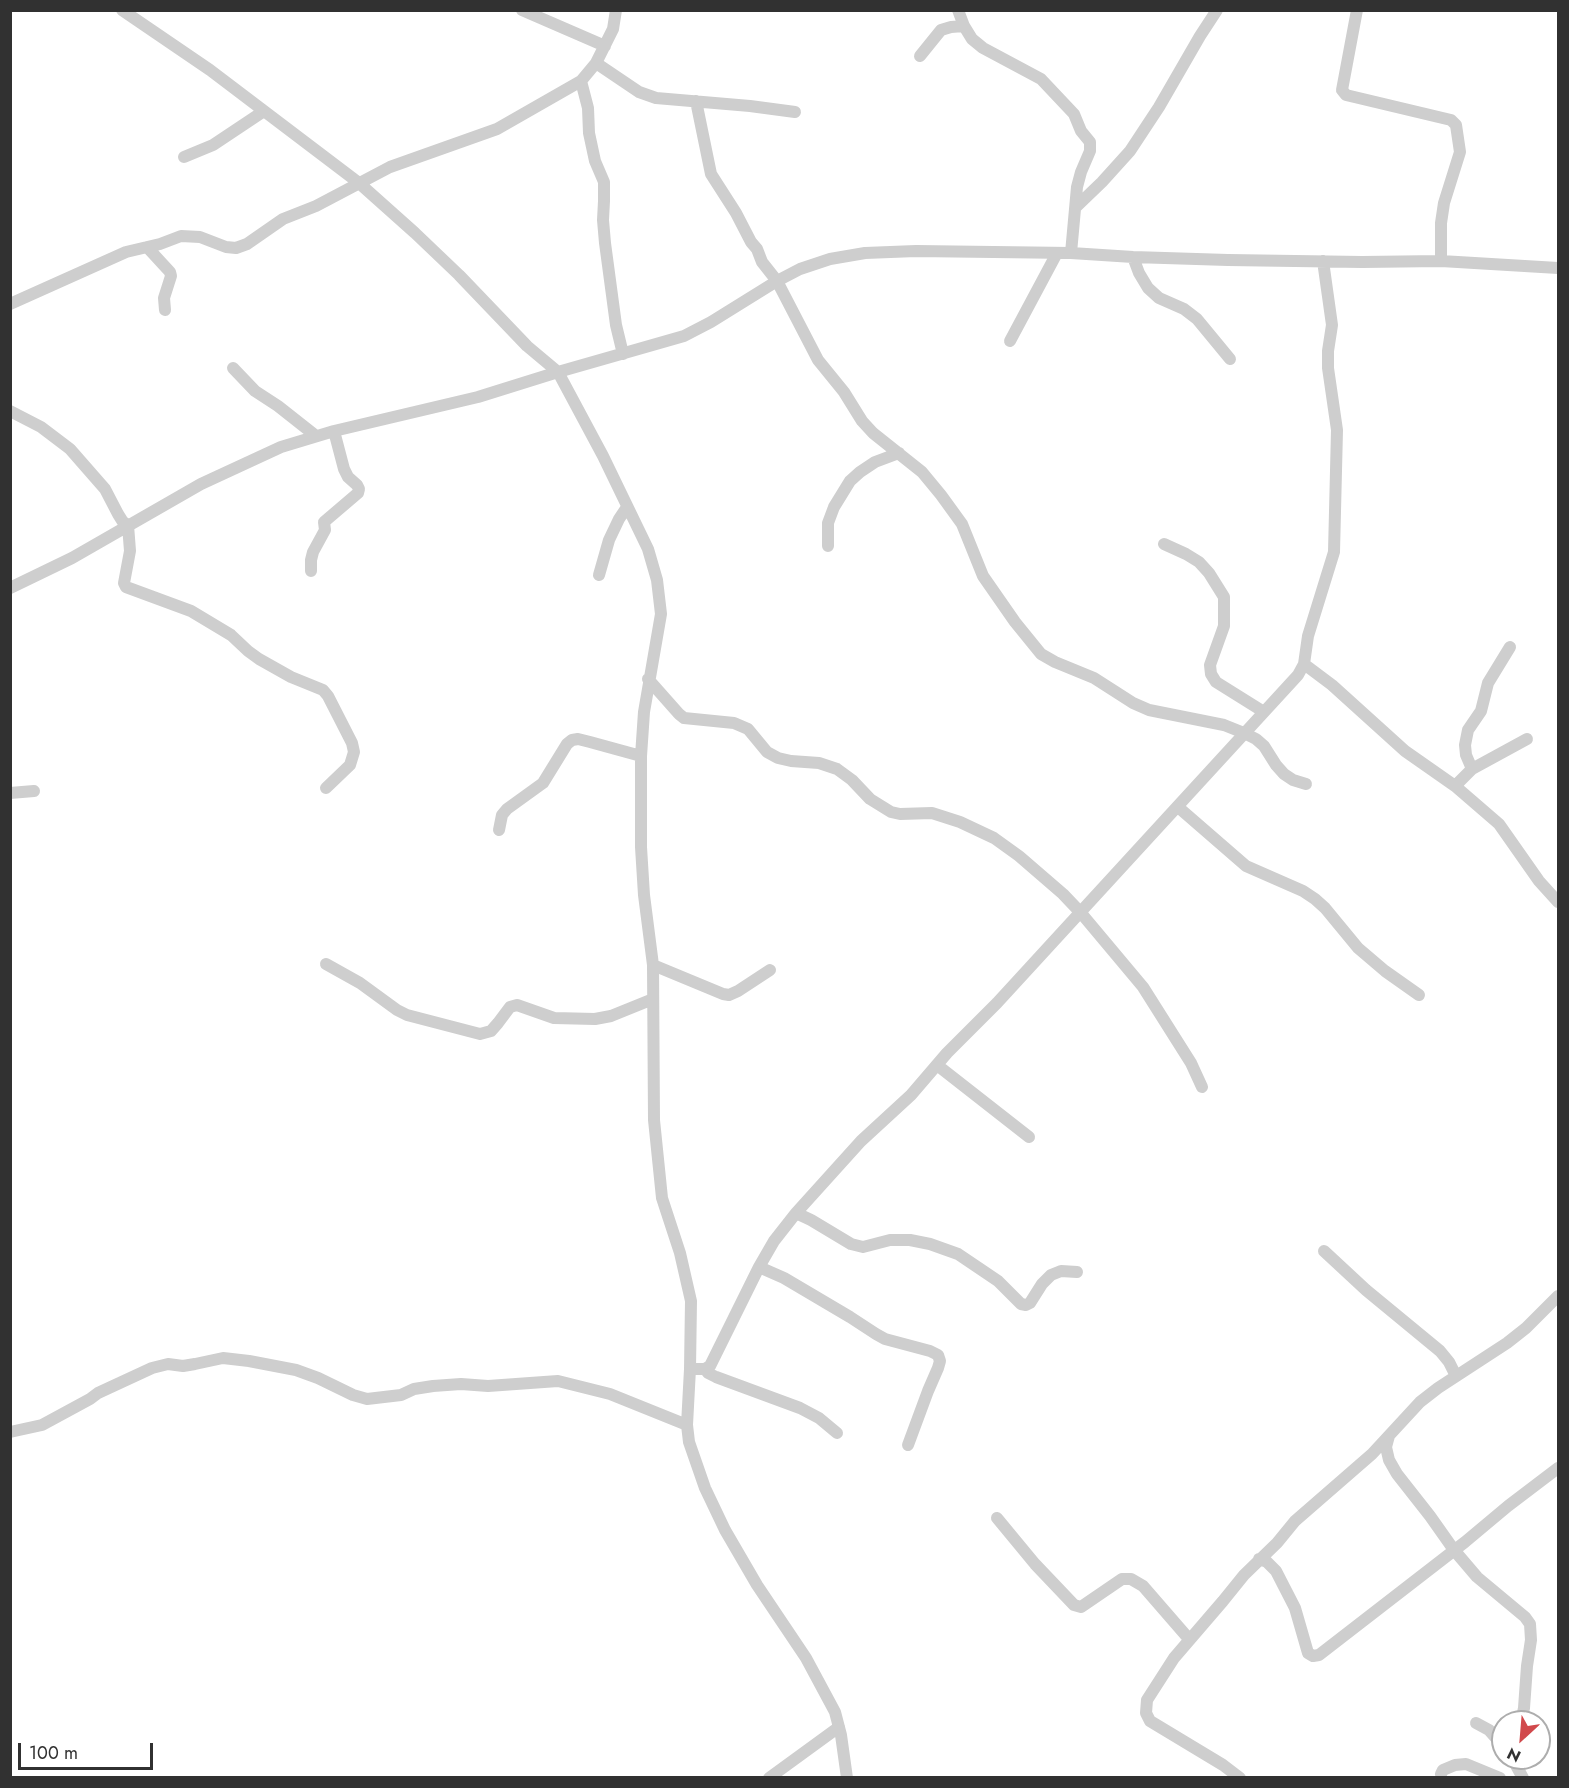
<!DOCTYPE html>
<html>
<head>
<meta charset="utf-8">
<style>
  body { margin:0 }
  #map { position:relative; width:1569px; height:1788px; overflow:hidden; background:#fff; font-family:Jost,sans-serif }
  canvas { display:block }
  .frame { position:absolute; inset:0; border:12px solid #313131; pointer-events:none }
  .north { position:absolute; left:1491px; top:1710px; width:60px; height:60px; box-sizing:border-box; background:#fff; border:2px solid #adadad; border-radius:50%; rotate:206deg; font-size:16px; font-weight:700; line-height:24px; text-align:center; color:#313131 }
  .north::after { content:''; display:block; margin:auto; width:21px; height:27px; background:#d1494c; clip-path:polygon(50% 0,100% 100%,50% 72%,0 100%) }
  .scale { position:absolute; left:18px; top:1743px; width:135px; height:27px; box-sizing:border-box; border:3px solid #313131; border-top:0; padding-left:8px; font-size:18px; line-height:21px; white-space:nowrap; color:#313131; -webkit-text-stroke:4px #fff; paint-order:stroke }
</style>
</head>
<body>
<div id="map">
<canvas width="1569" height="1788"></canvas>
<div class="frame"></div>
<div class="north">N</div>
<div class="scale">100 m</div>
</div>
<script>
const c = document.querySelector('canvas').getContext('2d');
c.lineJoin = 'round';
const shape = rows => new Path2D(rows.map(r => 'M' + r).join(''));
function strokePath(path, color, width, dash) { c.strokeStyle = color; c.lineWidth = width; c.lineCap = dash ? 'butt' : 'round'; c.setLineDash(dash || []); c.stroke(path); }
strokePath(shape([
  [122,10,210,70,359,183,415,233,459,275,527,346,558,372,603,456,648,549,657,580,661,614,644,712,641,756,641,847,644,895,653,965,654,1120,662,1198,680,1253,691,1301,690,1369,687,1425,689,1442,705,1488,725,1530,757,1585,806,1658,835,1712,841,1735,847,1778],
  [522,10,605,46],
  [958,10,964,26,972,39,983,48,1041,79,1074,114,1081,131,1090,142,1090,151,1081,172,1077,187,1071,253],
  [1357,10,1342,90,1346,95,1451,120,1456,125,1460,152,1444,203,1441,223,1441,261],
  [920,56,941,30,951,27,964,26],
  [596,63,639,92,656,98,750,106,795,112],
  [581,81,588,108,589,133,595,161,604,182,604,201,603,220,605,243,616,325,623,354],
  [696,101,711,174,736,213,751,242,757,249,762,262,777,281,818,360,844,392,862,421,873,433,922,472,941,495,962,524,983,576,1015,622,1041,654,1055,662,1094,678,1133,703,1149,710,1224,725,1244,733,1256,739,1264,746,1276,765,1284,774,1293,780,1306,784],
  [184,157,213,145,264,111],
  [1076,207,1102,182,1130,151,1159,107,1200,36,1217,10],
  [147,247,170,272,171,276,164,298,165,310],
  [1133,257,1139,273,1148,288,1159,298,1184,309,1197,319,1230,359],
  [10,304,126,252,160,244,181,236,200,237,226,247,236,248,247,244,283,219,316,206,390,167,497,129,581,81,596,63,613,29,616,10],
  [1010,341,1057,253],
  [233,368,255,391,278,406,316,436],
  [10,411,41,427,70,449,105,489,118,514,123,522,128,525,130,551,124,583,126,587,191,611,231,635,248,651,259,659,291,677,323,690,328,696,352,743,354,752,350,765,326,788],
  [1164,544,1186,554,1199,562,1209,573,1224,597,1224,626,1210,665,1211,674,1216,682,1264,712],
  [828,546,828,523,834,507,850,481,860,472,875,462,899,453],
  [311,571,311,560,313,552,325,530,324,522,358,493,359,489,357,485,348,477,344,469,334,431],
  [599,575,609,540,619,519,627,507],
  [10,588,72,558,201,484,281,447,334,431,478,397,558,372,684,336,711,322,777,281,800,269,830,259,865,253,916,251,1071,253,1133,257,1228,260,1362,262,1441,261,1558,268],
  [1304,664,1332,685,1405,751,1455,786,1499,824,1539,881,1558,902],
  [648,679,679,714,684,718,734,723,748,729,767,752,778,758,791,761,819,763,837,769,852,780,870,799,891,812,900,814,932,813,960,822,994,838,1019,856,1063,894,1081,913,1143,987,1191,1063,1202,1087],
  [1472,769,1466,755,1465,745,1468,730,1481,711,1488,683,1510,647],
  [1455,786,1472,769,1527,739],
  [10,793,34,791],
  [1178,807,1246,866,1303,891,1315,899,1325,908,1358,948,1385,971,1419,995],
  [499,830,502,815,507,809,543,783,567,744,572,740,578,739,590,742,641,756],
  [326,964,360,983,397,1010,407,1015,480,1034,491,1031,498,1023,510,1007,517,1005,554,1018,595,1019,611,1016,653,999],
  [653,965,723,994,729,995,738,991,770,970],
  [937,1065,1029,1137],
  [796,1213,811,1220,851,1244,863,1247,890,1240,910,1240,930,1244,958,1254,998,1281,1021,1304,1026,1305,1030,1303,1042,1284,1051,1275,1061,1271,1077,1272],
  [1324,1251,1366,1290,1440,1351,1449,1362,1456,1376],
  [759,1267,784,1278,850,1317,876,1334,885,1339,930,1351,938,1355,940,1361,938,1368,928,1391,908,1445],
  [690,1369,705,1369,710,1366,759,1267,774,1241,796,1213,861,1141,911,1095,947,1053,997,1003,1298,675,1304,664,1308,636,1334,552,1337,430,1328,368,1328,351,1332,325,1323,261],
  [705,1369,708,1373,716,1377,800,1408,819,1418,837,1433],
  [10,1432,42,1425,90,1399,98,1393,152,1368,168,1364,183,1366,195,1364,223,1358,249,1361,296,1370,318,1378,353,1395,367,1399,401,1395,414,1389,433,1386,461,1384,488,1386,558,1381,610,1394,687,1425],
  [1389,1436,1386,1447,1389,1460,1397,1474,1430,1516,1454,1550,1477,1577,1525,1617,1530,1624,1531,1640,1527,1666,1524,1708,1521,1722],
  [997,1518,1035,1564,1074,1605,1081,1607,1122,1579,1131,1579,1143,1586,1189,1639],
  [1259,1559,1267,1562,1276,1571,1295,1608,1308,1653,1313,1656,1319,1655,1465,1542,1508,1506,1558,1468],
  [1476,1723,1489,1730,1503,1746],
  [1512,1758,1523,1778],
  [1441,1774,1443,1770,1455,1765,1466,1764,1500,1778],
  [769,1778,839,1727],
  [1240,1778,1223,1765,1150,1721,1146,1713,1147,1700,1174,1658,1223,1601,1244,1575,1277,1543,1295,1521,1372,1454,1420,1402,1438,1388,1507,1343,1526,1328,1558,1296]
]), '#cecece', 12);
</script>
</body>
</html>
